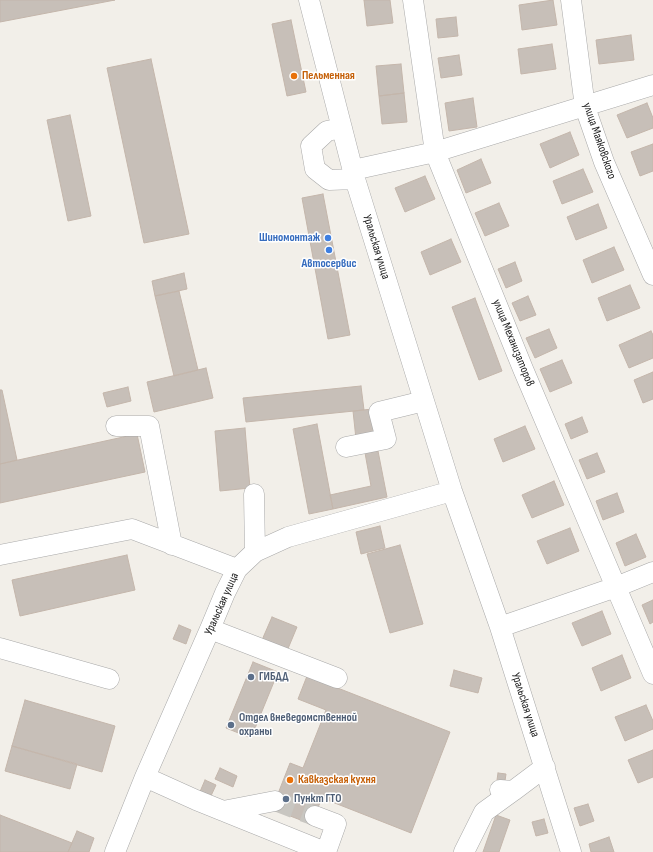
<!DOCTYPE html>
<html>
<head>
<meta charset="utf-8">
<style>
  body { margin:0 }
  canvas { display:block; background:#f2efe9 }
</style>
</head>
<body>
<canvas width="653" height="852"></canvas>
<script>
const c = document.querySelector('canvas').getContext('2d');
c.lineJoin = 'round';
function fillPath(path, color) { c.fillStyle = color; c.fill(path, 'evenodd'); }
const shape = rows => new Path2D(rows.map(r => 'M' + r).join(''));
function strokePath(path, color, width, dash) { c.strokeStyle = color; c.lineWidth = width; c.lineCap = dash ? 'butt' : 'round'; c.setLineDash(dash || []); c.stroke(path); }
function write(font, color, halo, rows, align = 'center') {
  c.font = font + ' "Sofia Sans Condensed",sans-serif'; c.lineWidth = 3; c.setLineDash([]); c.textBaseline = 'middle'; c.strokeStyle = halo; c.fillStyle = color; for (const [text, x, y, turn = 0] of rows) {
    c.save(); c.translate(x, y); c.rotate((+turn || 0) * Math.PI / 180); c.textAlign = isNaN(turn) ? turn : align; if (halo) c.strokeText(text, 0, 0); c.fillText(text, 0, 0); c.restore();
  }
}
const building = shape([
  [0,0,115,0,0,22,0,0],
  [364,0,390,0,393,23,367,26,364,0],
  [553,0,557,25,522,30,519,5,553,0],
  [456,17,458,36,438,38,436,19,456,17],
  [291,20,306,92,287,96,272,24,291,20],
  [631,35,634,60,599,64,596,40,631,35],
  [552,44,556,69,521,74,518,49,552,44],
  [459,55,462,75,441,78,438,58,459,55],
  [151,59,189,234,144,243,107,68,151,59],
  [401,64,404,93,379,96,376,66,401,64],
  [404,93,407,122,382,124,379,96,404,93],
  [473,98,477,127,449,131,445,103,473,98],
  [647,103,653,118,653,128,627,138,617,115,647,103],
  [70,115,91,216,68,221,47,120,70,115],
  [570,132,579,155,550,168,540,144,570,132],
  [653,144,653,171,640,176,631,152,653,144],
  [481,159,491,183,466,193,457,170,481,159],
  [583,169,593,192,562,204,553,181,583,169],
  [425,176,435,199,405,212,395,188,425,176],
  [323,194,350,335,328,339,302,198,323,194],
  [499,203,509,226,485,236,475,213,499,203],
  [598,204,607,228,576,240,567,217,598,204],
  [451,239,461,262,430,275,421,252,451,239],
  [614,247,624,270,592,283,583,260,614,247],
  [515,262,522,281,506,288,498,269,515,262],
  [184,273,187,289,155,296,152,281,184,273],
  [630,285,640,308,607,321,598,298,630,285],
  [179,291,198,370,174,376,155,296,179,291],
  [528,296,536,315,520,321,512,303,528,296],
  [475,298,502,371,479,380,452,307,475,298],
  [549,329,557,348,535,358,526,338,549,329],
  [651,331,653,335,653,358,629,368,619,345,651,331],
  [562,360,572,383,550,392,540,369,562,360],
  [206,368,213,398,154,412,147,382,206,368],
  [653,372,653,399,643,403,634,380,653,372],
  [361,386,364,410,246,422,243,398,361,386],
  [128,387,131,401,107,407,103,393,128,387],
  [0,390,2,390,17,460,0,464,0,390],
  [373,409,376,437,356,439,353,411,373,409],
  [582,417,588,432,571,439,565,424,582,417],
  [317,424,333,509,309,514,293,429,317,424],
  [525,426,535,449,503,462,494,439,525,426],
  [245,428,250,488,220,491,215,431,245,428],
  [137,434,145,472,0,503,0,464,137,434],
  [378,451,387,497,333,509,330,495,371,486,365,453,378,451],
  [597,453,605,472,587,479,579,460,597,453],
  [554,481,564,505,532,518,522,495,554,481],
  [617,493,624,512,603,520,596,501,617,493],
  [380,526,385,548,361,554,356,532,380,526],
  [570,528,579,551,547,564,537,541,570,528],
  [636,534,646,557,625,566,616,543,636,534],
  [400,545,423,624,390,633,367,554,400,545],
  [127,555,135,590,20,616,12,580,127,555],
  [653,600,653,622,650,624,642,605,653,600],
  [602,611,611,634,582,646,572,623,602,611],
  [272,617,297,627,287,651,262,640,272,617],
  [179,625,191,630,186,644,173,639,179,625],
  [622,655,631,678,601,691,592,668,622,655],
  [253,662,278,672,251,738,226,728,253,662],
  [454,670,482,678,478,693,450,686,454,670],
  [307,676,450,732,411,833,322,798,311,824,272,809,290,763,303,768,326,710,298,699,307,676],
  [25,700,115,726,102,772,12,746,25,700],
  [646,705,653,721,653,729,625,741,615,717,646,705],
  [12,746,77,764,70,789,5,771,12,746],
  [653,750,653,777,638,783,628,760,653,750],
  [220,768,237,776,233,787,215,779,220,768],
  [498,773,506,774,504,788,496,787,498,773],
  [205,780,216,785,210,798,199,794,205,780],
  [588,804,594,821,580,826,574,808,588,804],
  [0,815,72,843,68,852,0,852,0,815],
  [496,815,510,820,499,852,483,852,496,815],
  [544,819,548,833,536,836,532,822,544,819],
  [77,831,94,838,89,852,68,852,77,831],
  [609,837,614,852,591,852,589,844,609,837]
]);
fillPath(building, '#c7bfb8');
strokePath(building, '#c4b6ab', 1);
strokePath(shape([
  [275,801,315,816]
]), '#c8c6c1', 20, [20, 10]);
const minor = shape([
  [309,0,355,179,452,491,500,627,571,852],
  [413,0,435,152,523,369,653,674],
  [571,0,585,107,604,162,653,275],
  [342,128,327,131,311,146,315,169,329,180,355,179],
  [353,170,435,152,653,85],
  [116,426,149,426,172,545],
  [346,447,386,439,379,412,424,401],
  [254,494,255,552],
  [0,555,132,529,237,569],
  [500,627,616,587,653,572],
  [210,629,337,678],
  [0,648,109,679],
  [145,777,196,800,325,852],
  [500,790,513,791,545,767],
  [223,811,275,801],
  [315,816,336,824,326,852],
  [115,852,145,777,210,629,225,593,237,569,255,552,288,537,452,491],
  [464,852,484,812,513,791]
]);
strokePath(minor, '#a9a9a9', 21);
strokePath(minor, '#fff', 20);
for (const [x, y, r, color] of [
  [294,76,4,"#e8710a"],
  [328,238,4,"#3f7fe0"],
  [329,250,4,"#3f7fe0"],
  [251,677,4,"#5c6f8a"],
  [231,725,4,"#5c6f8a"],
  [290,780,4,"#e8710a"],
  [286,799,4,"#5c6f8a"]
]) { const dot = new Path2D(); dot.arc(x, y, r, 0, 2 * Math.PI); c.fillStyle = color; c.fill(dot); strokePath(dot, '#fff', 1.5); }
write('bold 12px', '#c56008', '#fff', [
  ["Пельменная",302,76],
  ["Кавказская кухня",298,780]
], 'left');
write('12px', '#222', '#fff', [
  ["улица Маяковского",599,141,71],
  ["Уральская улица",376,247,73],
  ["улица Механизаторов",513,343,68],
  ["Уральская улица",222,604,-66],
  ["Уральская улица",525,705,72]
]);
write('bold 12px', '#366cbe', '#fff', [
  ["Шиномонтаж",320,238],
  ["Автосервис",329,264,"center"]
], 'right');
write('bold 12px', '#4e5e75', '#fff', [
  ["ГИБДД",259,677],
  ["Отдел вневедомственной",239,718],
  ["охраны",239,732],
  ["Пункт ГТО",294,799]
], 'left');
</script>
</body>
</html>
